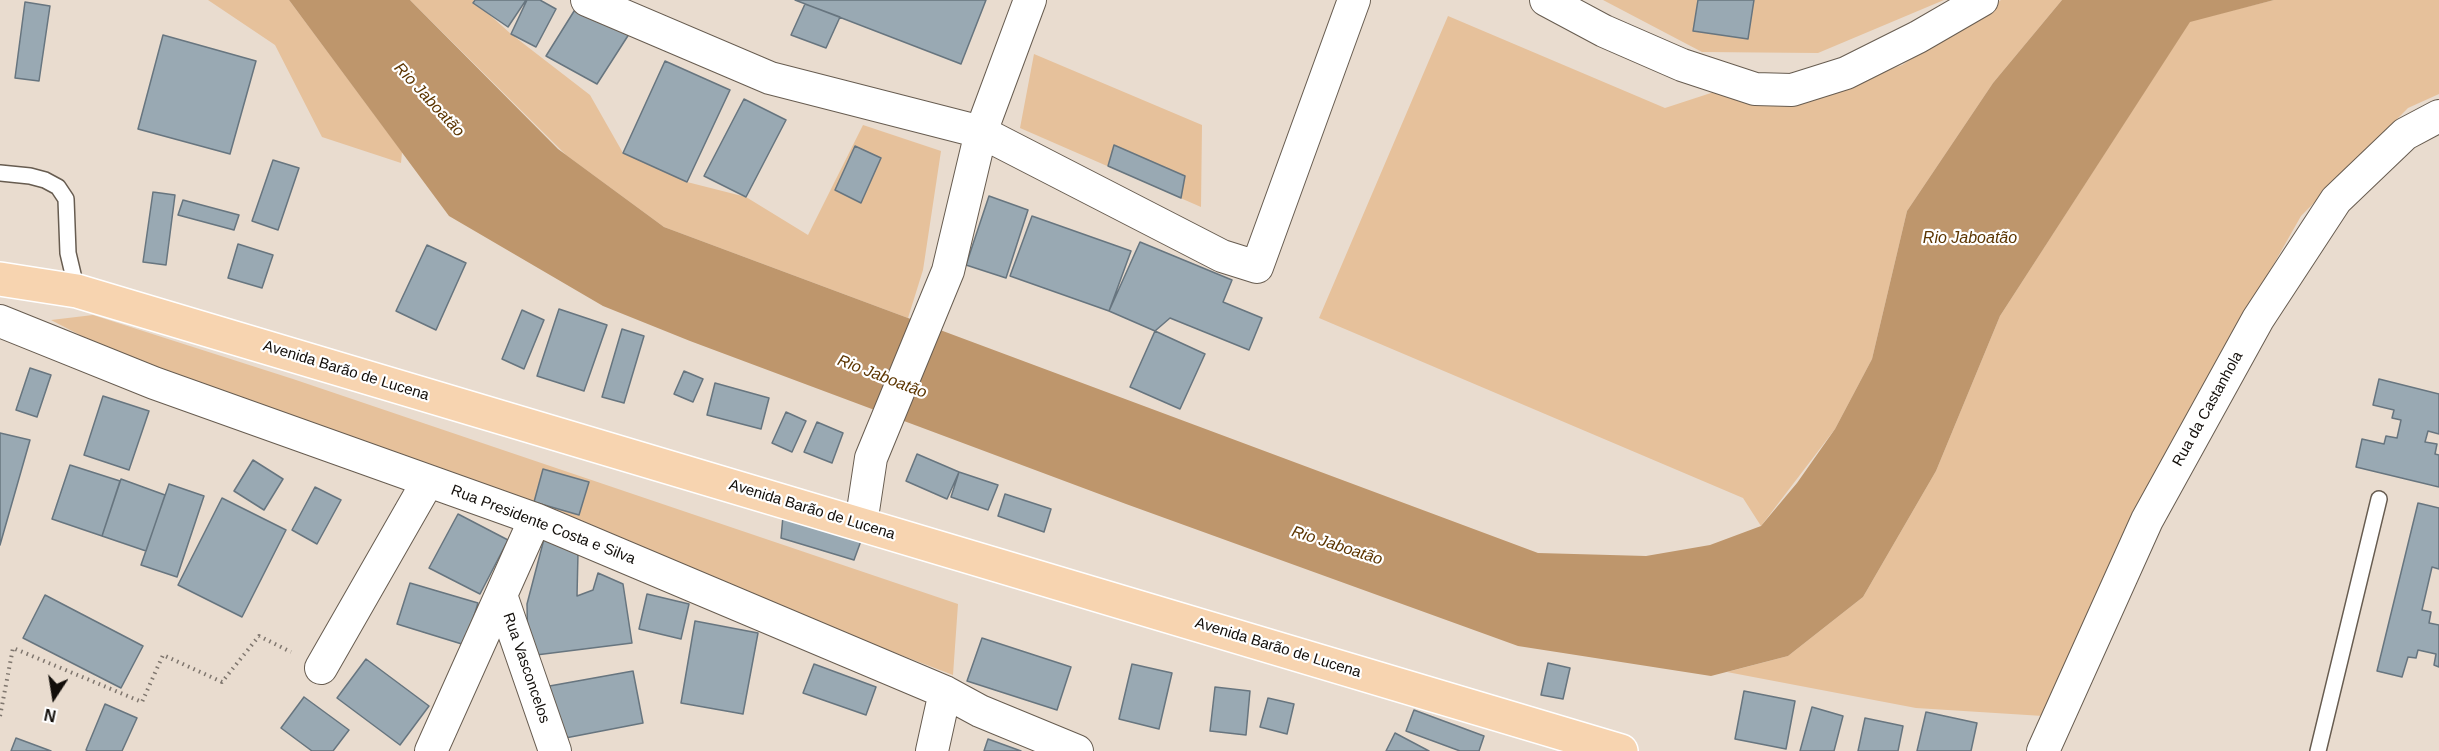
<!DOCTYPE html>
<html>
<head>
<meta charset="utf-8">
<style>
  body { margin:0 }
  #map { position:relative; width:2439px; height:751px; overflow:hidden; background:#e9dccf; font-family:Helvetica,sans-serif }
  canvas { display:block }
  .north { position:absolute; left:24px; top:667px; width:60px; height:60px; -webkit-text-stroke:4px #fff; paint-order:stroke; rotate:192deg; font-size:16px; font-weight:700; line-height:24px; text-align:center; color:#120e0a }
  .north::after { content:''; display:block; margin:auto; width:21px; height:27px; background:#120e0a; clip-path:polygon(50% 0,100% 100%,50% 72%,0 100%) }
</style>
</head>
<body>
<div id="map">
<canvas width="2439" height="751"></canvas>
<div class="north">N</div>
</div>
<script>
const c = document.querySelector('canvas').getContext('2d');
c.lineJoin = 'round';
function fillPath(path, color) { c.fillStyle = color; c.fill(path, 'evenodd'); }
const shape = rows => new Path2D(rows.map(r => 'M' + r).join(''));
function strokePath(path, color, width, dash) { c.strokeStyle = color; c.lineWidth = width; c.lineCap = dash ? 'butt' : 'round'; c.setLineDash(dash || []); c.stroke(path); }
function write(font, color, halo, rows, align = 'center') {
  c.font = font + ' Helvetica,sans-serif'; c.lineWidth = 4.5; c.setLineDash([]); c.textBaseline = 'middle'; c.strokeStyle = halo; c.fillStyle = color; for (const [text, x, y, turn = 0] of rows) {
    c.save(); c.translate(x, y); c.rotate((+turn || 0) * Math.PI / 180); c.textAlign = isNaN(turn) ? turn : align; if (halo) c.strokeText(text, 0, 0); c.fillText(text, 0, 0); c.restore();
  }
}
fillPath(shape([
  [208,0,289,0,402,152,401,163,322,137,275,45],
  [410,0,473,0,511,34,590,95,623,153,687,182,746,197,808,235,863,125,941,151,923,270,908,318,664,227,566,155],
  [1603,0,1944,0,1818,53,1702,52],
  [2001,0,2062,0,1993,83,1907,211,1872,359,1835,429,1761,526,1743,498,1319,318,1448,16,1665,108,1714,92,1792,106,1902,65],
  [2274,0,2439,0,2439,94,2408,108,2301,216,2200,394,2043,716,1916,708,1727,672,1788,656,1863,597,1936,471,2000,316,2190,21],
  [1034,54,1202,125,1201,207,1020,128],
  [93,315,293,379,958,604,953,675,126,359,51,320]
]), '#e6c19b');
fillPath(shape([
  [289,0,410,0,558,149,664,227,1538,553,1646,556,1710,545,1761,526,1797,483,1835,429,1872,359,1907,211,1993,83,2062,0,2274,0,2190,22,2000,316,1936,471,1863,597,1788,656,1711,676,1518,646,1126,504,690,341,603,306,449,216]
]), '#be966c');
const building = shape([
  [475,0,526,0,508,27,473,3,475,0],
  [527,0,540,0,556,9,536,47,511,34,527,0],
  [795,0,986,0,961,64,795,0],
  [1698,0,1754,0,1748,39,1693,31,1698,0],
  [25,2,50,6,39,81,15,78,25,2],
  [805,4,840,17,826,48,791,35,805,4],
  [576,8,631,31,597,84,546,56,576,8],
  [163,35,256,61,230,154,138,129,163,35],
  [665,61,730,90,687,182,623,153,665,61],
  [744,99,786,120,746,197,704,176,744,99],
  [1114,145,1185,176,1181,198,1108,166,1114,145],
  [855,146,881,158,861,203,835,190,855,146],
  [273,160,299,168,278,230,252,221,273,160],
  [153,192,175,195,166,265,143,262,153,192],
  [989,196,1028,210,1006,278,966,265,989,196],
  [183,200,239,215,234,230,178,215,183,200],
  [1032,216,1131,251,1109,311,1010,276,1032,216],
  [1140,242,1232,280,1223,302,1262,318,1249,350,1170,318,1155,331,1109,311,1140,242],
  [238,244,273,255,262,288,228,278,238,244],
  [427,245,466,263,436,330,396,311,427,245],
  [559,309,607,325,584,391,537,376,559,309],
  [522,310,544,320,524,369,502,359,522,310],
  [622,329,644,336,624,403,602,397,622,329],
  [1155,331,1205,354,1180,409,1130,387,1155,331],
  [30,368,51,375,37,417,16,410,30,368],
  [684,371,703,379,693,402,674,394,684,371],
  [2379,379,2439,394,2439,434,2428,431,2425,442,2437,444,2435,454,2439,455,2439,487,2356,467,2362,439,2384,444,2386,436,2397,438,2401,420,2392,418,2394,410,2373,405,2379,379],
  [715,383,769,398,761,429,707,415,715,383],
  [103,396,149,411,129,470,84,455,103,396],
  [786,412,806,421,792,452,772,443,786,412],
  [817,422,843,433,832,463,804,452,817,422],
  [0,433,30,440,0,545,0,433],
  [917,454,959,472,947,499,906,481,917,454],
  [253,460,283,479,264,510,234,491,253,460],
  [70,465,120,481,102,536,52,519,70,465],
  [543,469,589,482,579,515,534,502,543,469],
  [959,472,998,485,988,510,951,497,959,472],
  [121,479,165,495,146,551,102,536,121,479],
  [169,484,204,496,177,577,141,565,169,484],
  [315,487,341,500,317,544,292,530,315,487],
  [1005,494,1051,509,1044,532,998,516,1005,494],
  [222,498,286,530,242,617,178,585,222,498],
  [2418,503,2439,508,2439,569,2432,567,2422,610,2431,612,2429,623,2439,625,2439,667,2434,665,2436,654,2418,650,2416,658,2408,657,2402,677,2377,671,2418,503],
  [458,514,508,540,480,594,429,568,458,514],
  [783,516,862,538,854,560,781,538,783,516],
  [544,539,578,553,577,596,593,590,598,573,623,584,632,643,528,656,527,604,544,539],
  [410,583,478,603,465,645,397,624,410,583],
  [647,594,689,604,681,639,639,629,647,594],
  [45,595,143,646,121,688,23,638,45,595],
  [695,621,758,633,743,714,681,703,695,621],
  [982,638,1071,667,1057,710,967,681,982,638],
  [366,659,429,706,400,745,337,698,366,659],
  [1548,663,1570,668,1563,699,1541,695,1548,663],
  [814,664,876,687,866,715,803,693,814,664],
  [1132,664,1172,673,1159,729,1119,719,1132,664],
  [633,671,643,723,555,740,544,687,633,671],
  [1215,687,1250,691,1246,735,1210,731,1215,687],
  [1744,691,1795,701,1786,749,1735,739,1744,691],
  [304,697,349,730,333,751,312,751,281,728,304,697],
  [1268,698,1294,704,1287,734,1260,727,1268,698],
  [105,704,137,718,122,751,88,751,86,750,105,704],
  [1812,707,1843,716,1834,751,1800,751,1812,707],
  [1414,710,1484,736,1479,751,1460,751,1406,731,1414,710],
  [1926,712,1977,723,1971,751,1917,751,1926,712],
  [1865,718,1903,726,1898,751,1858,751,1865,718],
  [1395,733,1429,751,1386,751,1395,733],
  [16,738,51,751,11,751,16,738],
  [988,739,1021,751,984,751,988,739]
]);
fillPath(building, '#99a9b3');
strokePath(building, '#67757f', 1.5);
const lane = shape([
  [0,173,30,176,45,180,58,187,66,199,68,253,77,291],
  [2318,751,2379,499]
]);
const street = shape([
  [587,0,770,78,981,132,1222,256,1257,267,1354,0],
  [1546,0,1604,31,1682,65,1755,89,1792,90,1846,73,1918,37,1982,0],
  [0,321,154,383,535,519,945,692,980,711,1077,751],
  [535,519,501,595,555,751],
  [861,524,871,458,948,271,981,132,1030,0],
  [321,668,428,481],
  [431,751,501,595],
  [932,751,945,692],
  [2043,751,2147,520,2258,319,2336,200,2405,134,2439,116]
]);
const primary = shape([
  [0,279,77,291,1621,751]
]);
strokePath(lane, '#675c50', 18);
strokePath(street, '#675c50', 34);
strokePath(primary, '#fff', 36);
strokePath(shape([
  [0,716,13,648,142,702,163,655,222,682,259,636,291,652]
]), '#7f766e', 4, [1.5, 4.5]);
strokePath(lane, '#fff', 15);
strokePath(street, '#fff', 32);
strokePath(primary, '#f7d4b0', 33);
write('15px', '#120e0a', '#fff', [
  ["Avenida Barão de Lucena",346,371,17],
  ["Rua da Castanhola",2208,409,-61],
  ["Avenida Barão de Lucena",812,510,17],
  ["Rua Presidente Costa e Silva",543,525,21],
  ["Avenida Barão de Lucena",1278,648,17],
  ["Rua Vasconcelos",526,668,71]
]);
write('italic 16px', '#5c3500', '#fff', [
  ["Rio Jaboatão",429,100,47],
  ["Rio Jaboatão",1970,239],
  ["Rio Jaboatão",882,377,21],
  ["Rio Jaboatão",1337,546,18]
]);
</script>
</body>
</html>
